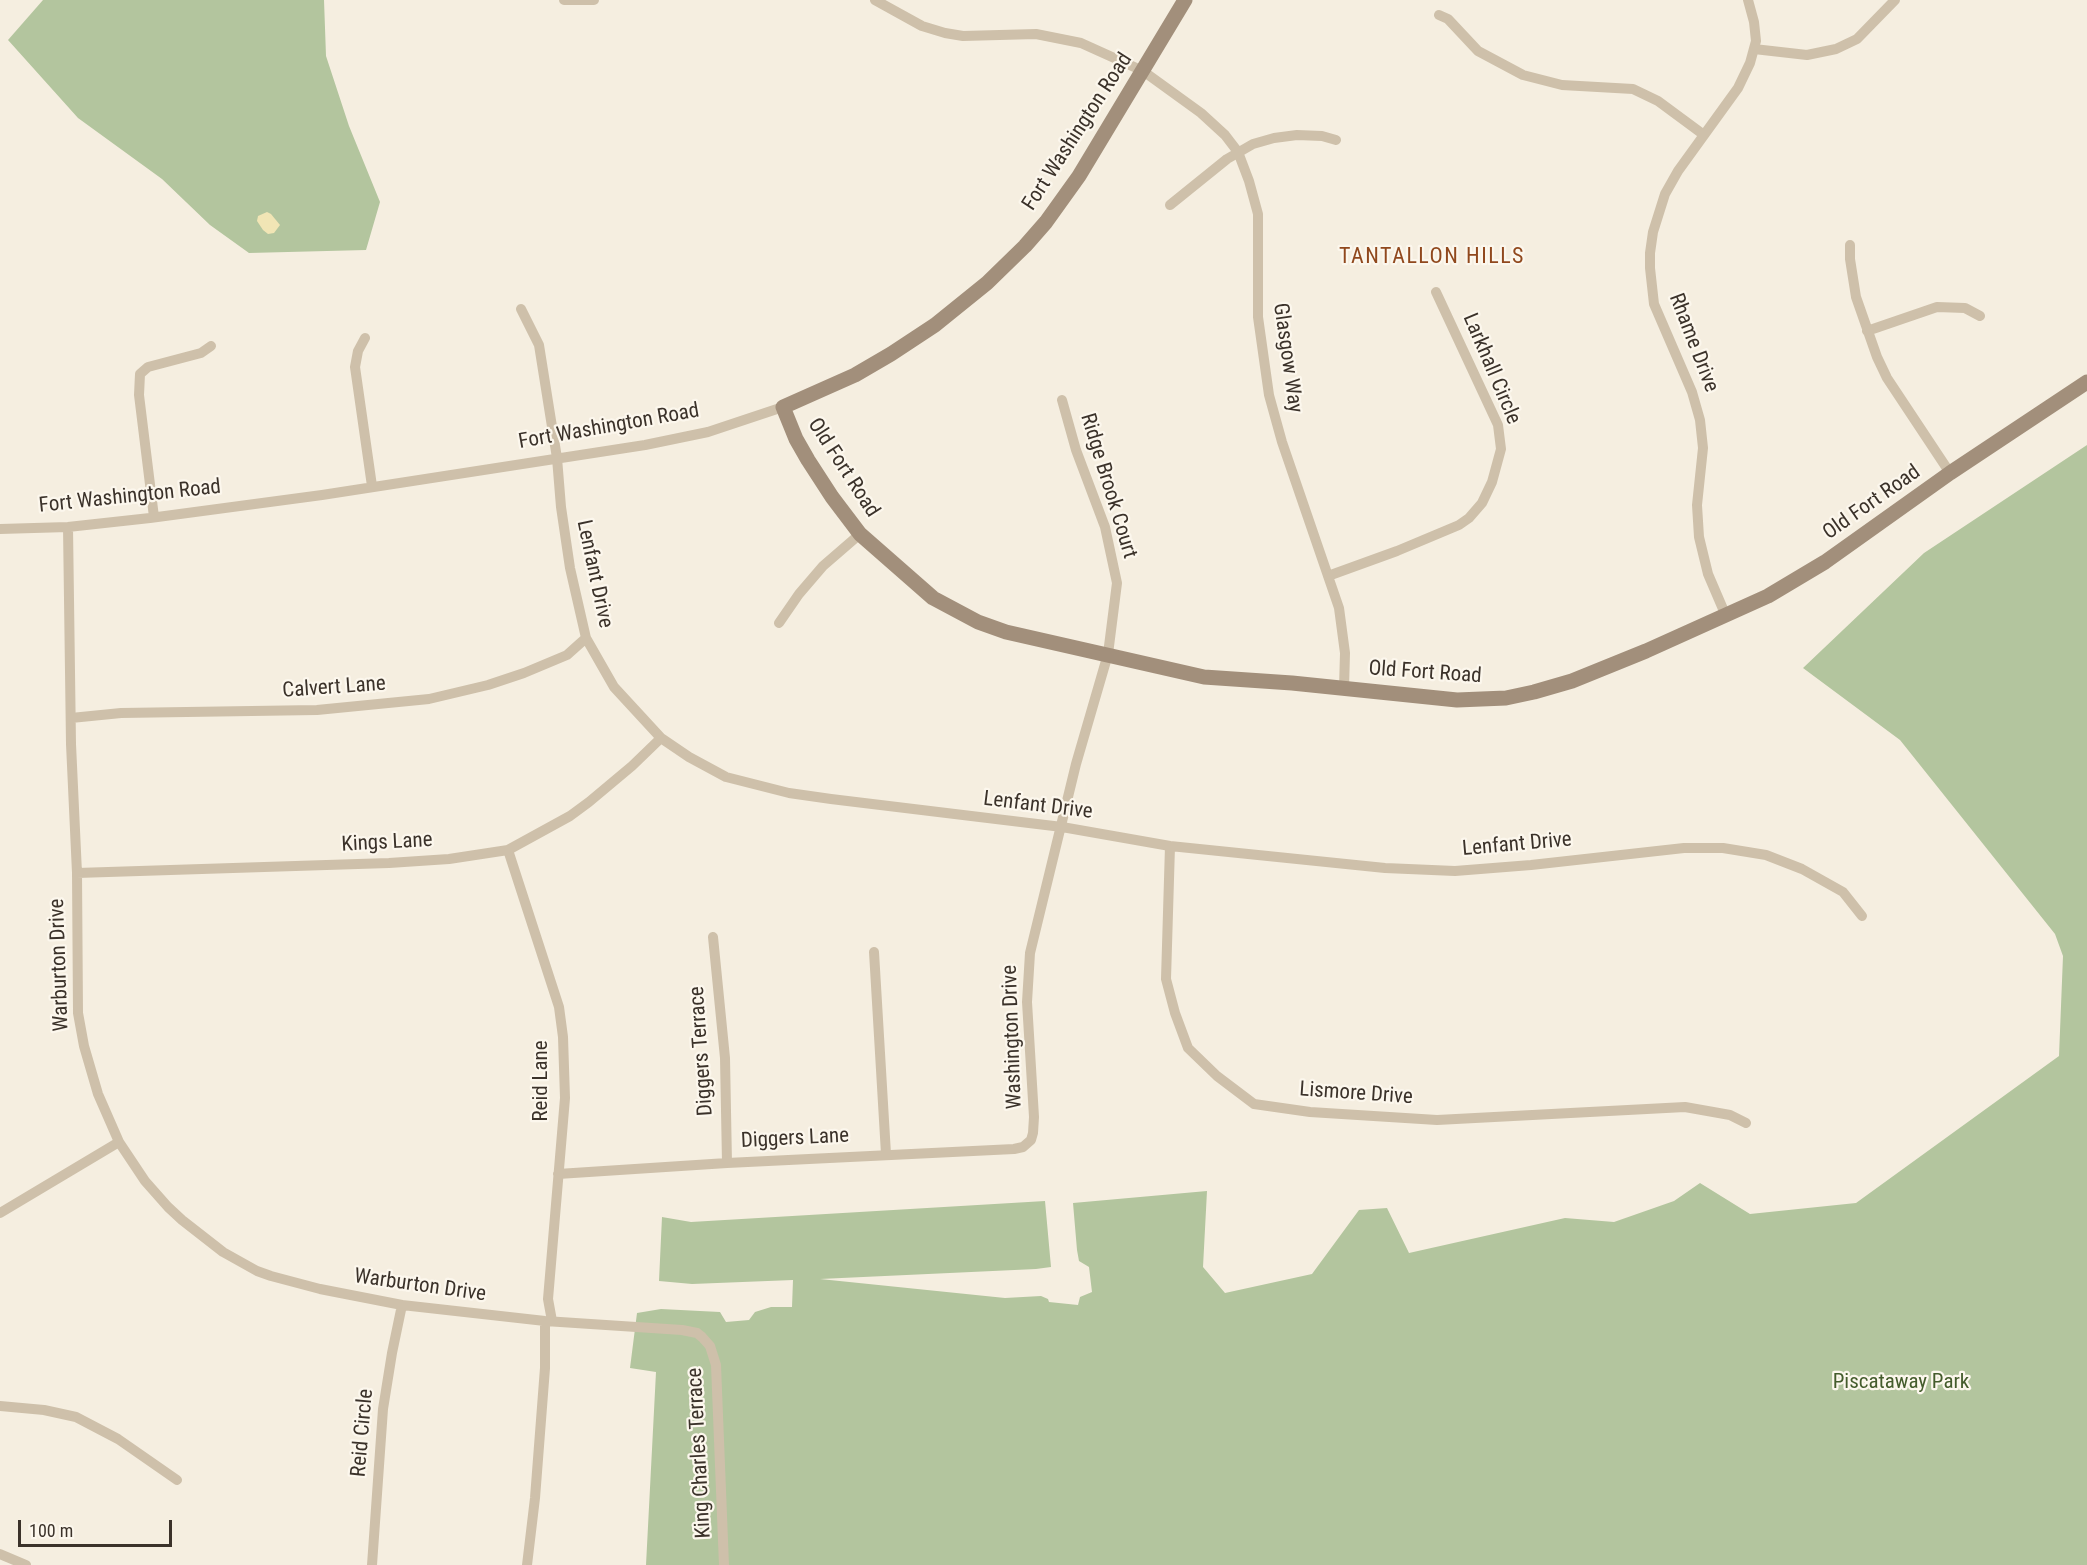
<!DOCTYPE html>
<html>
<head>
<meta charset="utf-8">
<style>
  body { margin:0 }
  #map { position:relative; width:2087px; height:1565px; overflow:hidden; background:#f5eee0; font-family:"Roboto Condensed",sans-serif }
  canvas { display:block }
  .scale { position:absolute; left:18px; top:1520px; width:154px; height:27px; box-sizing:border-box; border:3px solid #3b322a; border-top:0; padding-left:8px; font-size:18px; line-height:21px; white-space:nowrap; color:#3b322a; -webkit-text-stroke:4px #fcf7ed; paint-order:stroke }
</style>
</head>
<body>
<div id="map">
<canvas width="2087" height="1565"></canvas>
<div class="scale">100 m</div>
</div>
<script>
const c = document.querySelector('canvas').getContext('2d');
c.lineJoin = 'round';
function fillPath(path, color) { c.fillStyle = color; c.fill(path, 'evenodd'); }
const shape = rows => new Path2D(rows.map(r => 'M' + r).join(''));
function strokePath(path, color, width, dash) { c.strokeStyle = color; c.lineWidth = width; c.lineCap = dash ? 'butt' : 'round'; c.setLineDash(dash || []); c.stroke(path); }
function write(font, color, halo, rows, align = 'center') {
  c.font = font + ' "Roboto Condensed",sans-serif'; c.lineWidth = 4.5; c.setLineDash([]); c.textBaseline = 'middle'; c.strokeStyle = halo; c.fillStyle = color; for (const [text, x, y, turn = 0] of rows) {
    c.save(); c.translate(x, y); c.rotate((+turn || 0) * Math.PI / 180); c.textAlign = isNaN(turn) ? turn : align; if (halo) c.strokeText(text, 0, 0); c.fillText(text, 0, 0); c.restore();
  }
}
fillPath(shape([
  [43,0,324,0,326,56,349,126,380,202,366,250,249,253,210,225,162,179,78,118,8,40],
  [2087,445,2087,1565,646,1565,656,1372,630,1368,637,1313,661,1309,700,1311,720,1312,726,1322,749,1320,755,1312,771,1307,792,1307,793,1280,692,1284,659,1281,662,1217,691,1222,1045,1201,1051,1267,1036,1269,820,1279,1005,1298,1041,1296,1048,1299,1049,1302,1078,1305,1080,1297,1092,1292,1089,1267,1079,1261,1077,1250,1073,1203,1207,1191,1203,1267,1225,1293,1312,1274,1359,1210,1387,1208,1409,1253,1565,1218,1614,1222,1674,1201,1700,1183,1750,1214,1856,1203,2059,1056,2063,956,2055,934,1900,740,1803,668,1924,553]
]), '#b3c59e');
fillPath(shape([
  [267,212,271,214,280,225,274,233,268,234,263,230,257,221,258,216]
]), '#f1e5b5');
strokePath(shape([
  [564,0,594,0],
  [875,0,922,26,945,33,963,36,1036,34,1081,43,1143,71,1201,113,1225,135,1238,152,1249,181,1258,214,1258,317,1269,395,1282,442,1339,608,1345,653,1344,688],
  [1439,15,1448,19,1478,51,1523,75,1562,85,1633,89,1658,101,1704,135],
  [1754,49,1807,55,1836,49,1857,39,1895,0],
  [1170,205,1227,159,1253,144,1274,138,1297,135,1322,136,1336,140],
  [1850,245,1850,259,1856,297,1877,357,1887,378,1950,473],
  [521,309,539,345,557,458,561,507,570,568,586,638,614,687,661,738,689,757,726,777,789,793,831,799,1062,827,1170,846,1385,868,1455,871,1531,865,1684,848,1723,848,1766,855,1802,869,1843,892,1862,916],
  [1867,331,1937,307,1965,308,1980,316],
  [365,338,358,351,355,367,372,486],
  [154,517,139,395,140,374,148,367,201,353,211,346],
  [68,527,71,744,77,873,78,1013,84,1046,98,1094,119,1142,145,1181,168,1207,182,1220,223,1252,257,1271,271,1276,320,1289,402,1305,545,1321,682,1330,697,1333,702,1337,710,1346,716,1365,724,1565],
  [0,529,68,527,150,518,322,495,645,445,708,432,783,407],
  [1328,576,1397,551,1459,525,1469,518,1482,503,1492,482,1501,449,1498,425,1436,292],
  [1726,616,1708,574,1699,537,1697,505,1703,448,1700,420,1692,392,1654,304,1650,268,1650,253,1653,232,1665,194,1678,171,1738,88,1750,63,1756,41,1754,22,1748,0],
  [779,623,799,594,823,566,860,534],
  [71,718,121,713,317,710,429,699,488,685,524,673,567,655,586,638],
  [1170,846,1166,979,1175,1013,1188,1048,1217,1076,1254,1104,1310,1112,1437,1120,1685,1107,1730,1115,1746,1123],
  [508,850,559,1007,563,1037,565,1098,548,1299,552,1321],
  [77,873,389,863,449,859,508,850,570,816,589,802,632,766,661,738],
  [713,937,725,1058,727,1163],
  [874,952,886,1154],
  [558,1174,727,1163,1014,1149,1023,1147,1031,1140,1033,1133,1034,1117,1027,1002,1030,953,1076,764,1108,654,1117,583,1105,527,1076,450,1062,400],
  [0,1213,119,1142],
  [0,1406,44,1410,76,1417,118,1439,177,1480],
  [0,1554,26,1565],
  [372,1565,383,1409,392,1353,402,1305],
  [527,1565,535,1498,545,1368,545,1321]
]), '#cec0aa', 10);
strokePath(shape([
  [1185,0,1079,176,1046,222,1025,246,987,283,935,325,891,354,855,375,783,407,796,439,808,460,832,497,860,534,933,598,978,622,1006,632,1204,677,1292,683,1457,700,1506,698,1534,692,1572,681,1646,651,1768,596,1825,562,1950,473,2087,382]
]), '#a28f7b', 15);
write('21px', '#3b322a', '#fcf7ed', [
  ["Fort Washington Road",1078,132,-57],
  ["Rhame Drive",1693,343,69],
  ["Glasgow Way",1287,358,82],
  ["Larkhall Circle",1491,369,67],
  ["Fort Washington Road",609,427,-10],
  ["Old Fort Road",843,468,57],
  ["Ridge Brook Court",1108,486,73],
  ["Fort Washington Road",130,497,-6],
  ["Old Fort Road",1872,503,-35],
  ["Lenfant Drive",594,574,78],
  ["Old Fort Road",1425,673,4],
  ["Calvert Lane",334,688,-4],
  ["Lenfant Drive",1038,806,7],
  ["Kings Lane",387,843,-3],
  ["Lenfant Drive",1517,845,-5],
  ["Warburton Drive",60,965,-92],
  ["Washington Drive",1013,1037,-92],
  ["Diggers Terrace",702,1051,-94],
  ["Reid Lane",542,1081,-90],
  ["Lismore Drive",1356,1094,4],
  ["Diggers Lane",795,1139,-3],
  ["Warburton Drive",420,1286,8],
  ["Reid Circle",363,1433,-85],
  ["King Charles Terrace",700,1453,-93]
]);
write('21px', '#445c2c', '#fcf7ed', [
  ["Piscataway Park",1901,1383]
]);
c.letterSpacing = '1.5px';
write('22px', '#90481d', '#fcf7ed', [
  ["TANTALLON HILLS",1432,257]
]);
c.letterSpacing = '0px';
</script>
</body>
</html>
